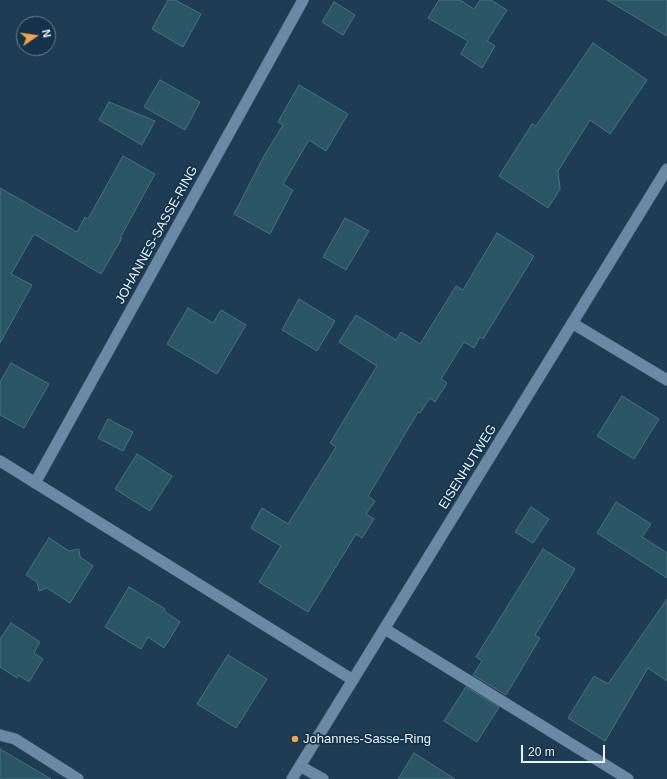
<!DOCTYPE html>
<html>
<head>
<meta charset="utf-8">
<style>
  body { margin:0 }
  #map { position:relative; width:667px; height:779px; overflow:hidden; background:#1e3d54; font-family:Arial,sans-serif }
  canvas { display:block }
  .north { position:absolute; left:16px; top:16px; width:40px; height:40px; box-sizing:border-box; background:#143249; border:1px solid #6a8091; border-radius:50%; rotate:77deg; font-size:11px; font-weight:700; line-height:16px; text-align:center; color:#eaf4fd }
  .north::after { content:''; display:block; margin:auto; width:14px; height:18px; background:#f7a148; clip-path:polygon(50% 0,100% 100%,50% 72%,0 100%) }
  .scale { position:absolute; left:521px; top:745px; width:84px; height:18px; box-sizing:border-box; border:2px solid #eaf4fd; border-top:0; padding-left:5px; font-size:12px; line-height:14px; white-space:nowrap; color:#eaf4fd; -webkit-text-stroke:3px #143249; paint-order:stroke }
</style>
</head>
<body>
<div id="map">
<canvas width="667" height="779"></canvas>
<div class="north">N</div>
<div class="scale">20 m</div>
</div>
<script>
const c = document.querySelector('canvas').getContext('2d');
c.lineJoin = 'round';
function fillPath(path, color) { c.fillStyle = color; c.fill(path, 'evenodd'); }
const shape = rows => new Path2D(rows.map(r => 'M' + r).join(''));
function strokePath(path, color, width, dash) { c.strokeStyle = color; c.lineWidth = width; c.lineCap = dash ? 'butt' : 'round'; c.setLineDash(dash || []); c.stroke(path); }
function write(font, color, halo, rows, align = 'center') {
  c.font = font + ' Arial,sans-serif'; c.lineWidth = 3.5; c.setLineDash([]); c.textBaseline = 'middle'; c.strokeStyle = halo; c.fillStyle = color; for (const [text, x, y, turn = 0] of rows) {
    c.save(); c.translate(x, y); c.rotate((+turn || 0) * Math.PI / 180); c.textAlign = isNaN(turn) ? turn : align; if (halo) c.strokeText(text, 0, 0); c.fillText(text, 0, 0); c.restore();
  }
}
const building = shape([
  [168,0,175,0,201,14,183,47,152,29,168,0],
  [439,0,460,0,474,9,480,0,491,0,507,10,487,41,495,46,482,68,461,54,468,41,428,18,439,0],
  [607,0,667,0,667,36,607,0],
  [334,2,355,15,343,35,322,22,334,2],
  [593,43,647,80,610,134,590,120,558,171,560,189,548,208,499,176,532,124,536,126,593,43],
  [160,80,200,102,185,130,144,107,160,80],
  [299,85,348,114,326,151,309,140,283,184,293,190,270,234,234,214,264,156,283,125,278,122,299,85],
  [109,102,155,121,142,145,99,120,109,102],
  [123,156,155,174,120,238,122,238,101,274,34,234,11,274,32,285,0,343,0,188,77,232,85,217,88,219,123,156],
  [345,218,369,231,346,270,323,257,345,218],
  [497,233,534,256,483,339,480,337,474,348,464,342,441,379,447,383,435,402,430,398,420,413,418,412,368,496,375,501,366,514,374,519,362,538,356,534,308,612,259,582,281,546,251,528,262,508,288,524,336,447,330,443,377,366,339,342,356,315,396,340,401,332,420,344,456,286,463,290,497,233],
  [299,299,335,321,317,351,282,330,299,299],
  [188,308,213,323,221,310,246,325,217,374,167,344,188,308],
  [11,363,49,384,24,428,0,415,0,382,11,363],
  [622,396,659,419,634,459,597,436,622,396],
  [108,419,133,432,123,451,98,438,108,419],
  [137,454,172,476,150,511,115,489,137,454],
  [616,502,651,524,642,537,667,553,667,578,597,533,616,502],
  [531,507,549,519,533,543,515,532,531,507],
  [49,538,69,551,79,549,80,557,93,566,70,603,47,588,39,591,37,582,26,575,49,538],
  [543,549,575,569,535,635,540,638,506,695,473,675,482,661,476,657,543,549],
  [129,587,165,609,164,611,180,622,164,648,148,637,141,649,105,627,129,587],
  [667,599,667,681,648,668,605,741,568,718,594,676,608,684,667,599],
  [11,623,40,642,34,653,43,659,29,682,18,675,17,678,0,667,0,639,11,623],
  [228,655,267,679,236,728,197,704,228,655],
  [466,687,499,707,477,742,444,721,466,687],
  [0,749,51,779,0,779,0,749],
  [414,753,455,779,398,779,414,753]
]);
fillPath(building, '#295564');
strokePath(building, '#467282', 1);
const service = shape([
  [572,323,667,380],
  [385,629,628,779],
  [300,766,323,779]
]);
const minor = shape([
  [0,461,353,680],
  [35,483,303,0],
  [0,735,15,739,78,779]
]);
const tertiary = shape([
  [292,779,667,169]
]);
strokePath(service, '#40596c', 12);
strokePath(minor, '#40596c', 12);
strokePath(tertiary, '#40596c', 12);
strokePath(service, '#6989a4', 11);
strokePath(minor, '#6989a4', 11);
strokePath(tertiary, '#6989a4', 11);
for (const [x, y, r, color] of [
  [295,739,4,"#f7a148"]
]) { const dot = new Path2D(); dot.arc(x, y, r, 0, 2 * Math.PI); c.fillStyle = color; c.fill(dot); strokePath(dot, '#143249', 1.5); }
write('13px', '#eaf4fd', '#143249', [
  ["JOHANNES-SASSE-RING",157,235,-61],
  ["EISENHUTWEG",468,467,-58]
]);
write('13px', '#eaf4fd', '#143249', [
  ["Johannes-Sasse-Ring",303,739]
], 'left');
</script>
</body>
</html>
